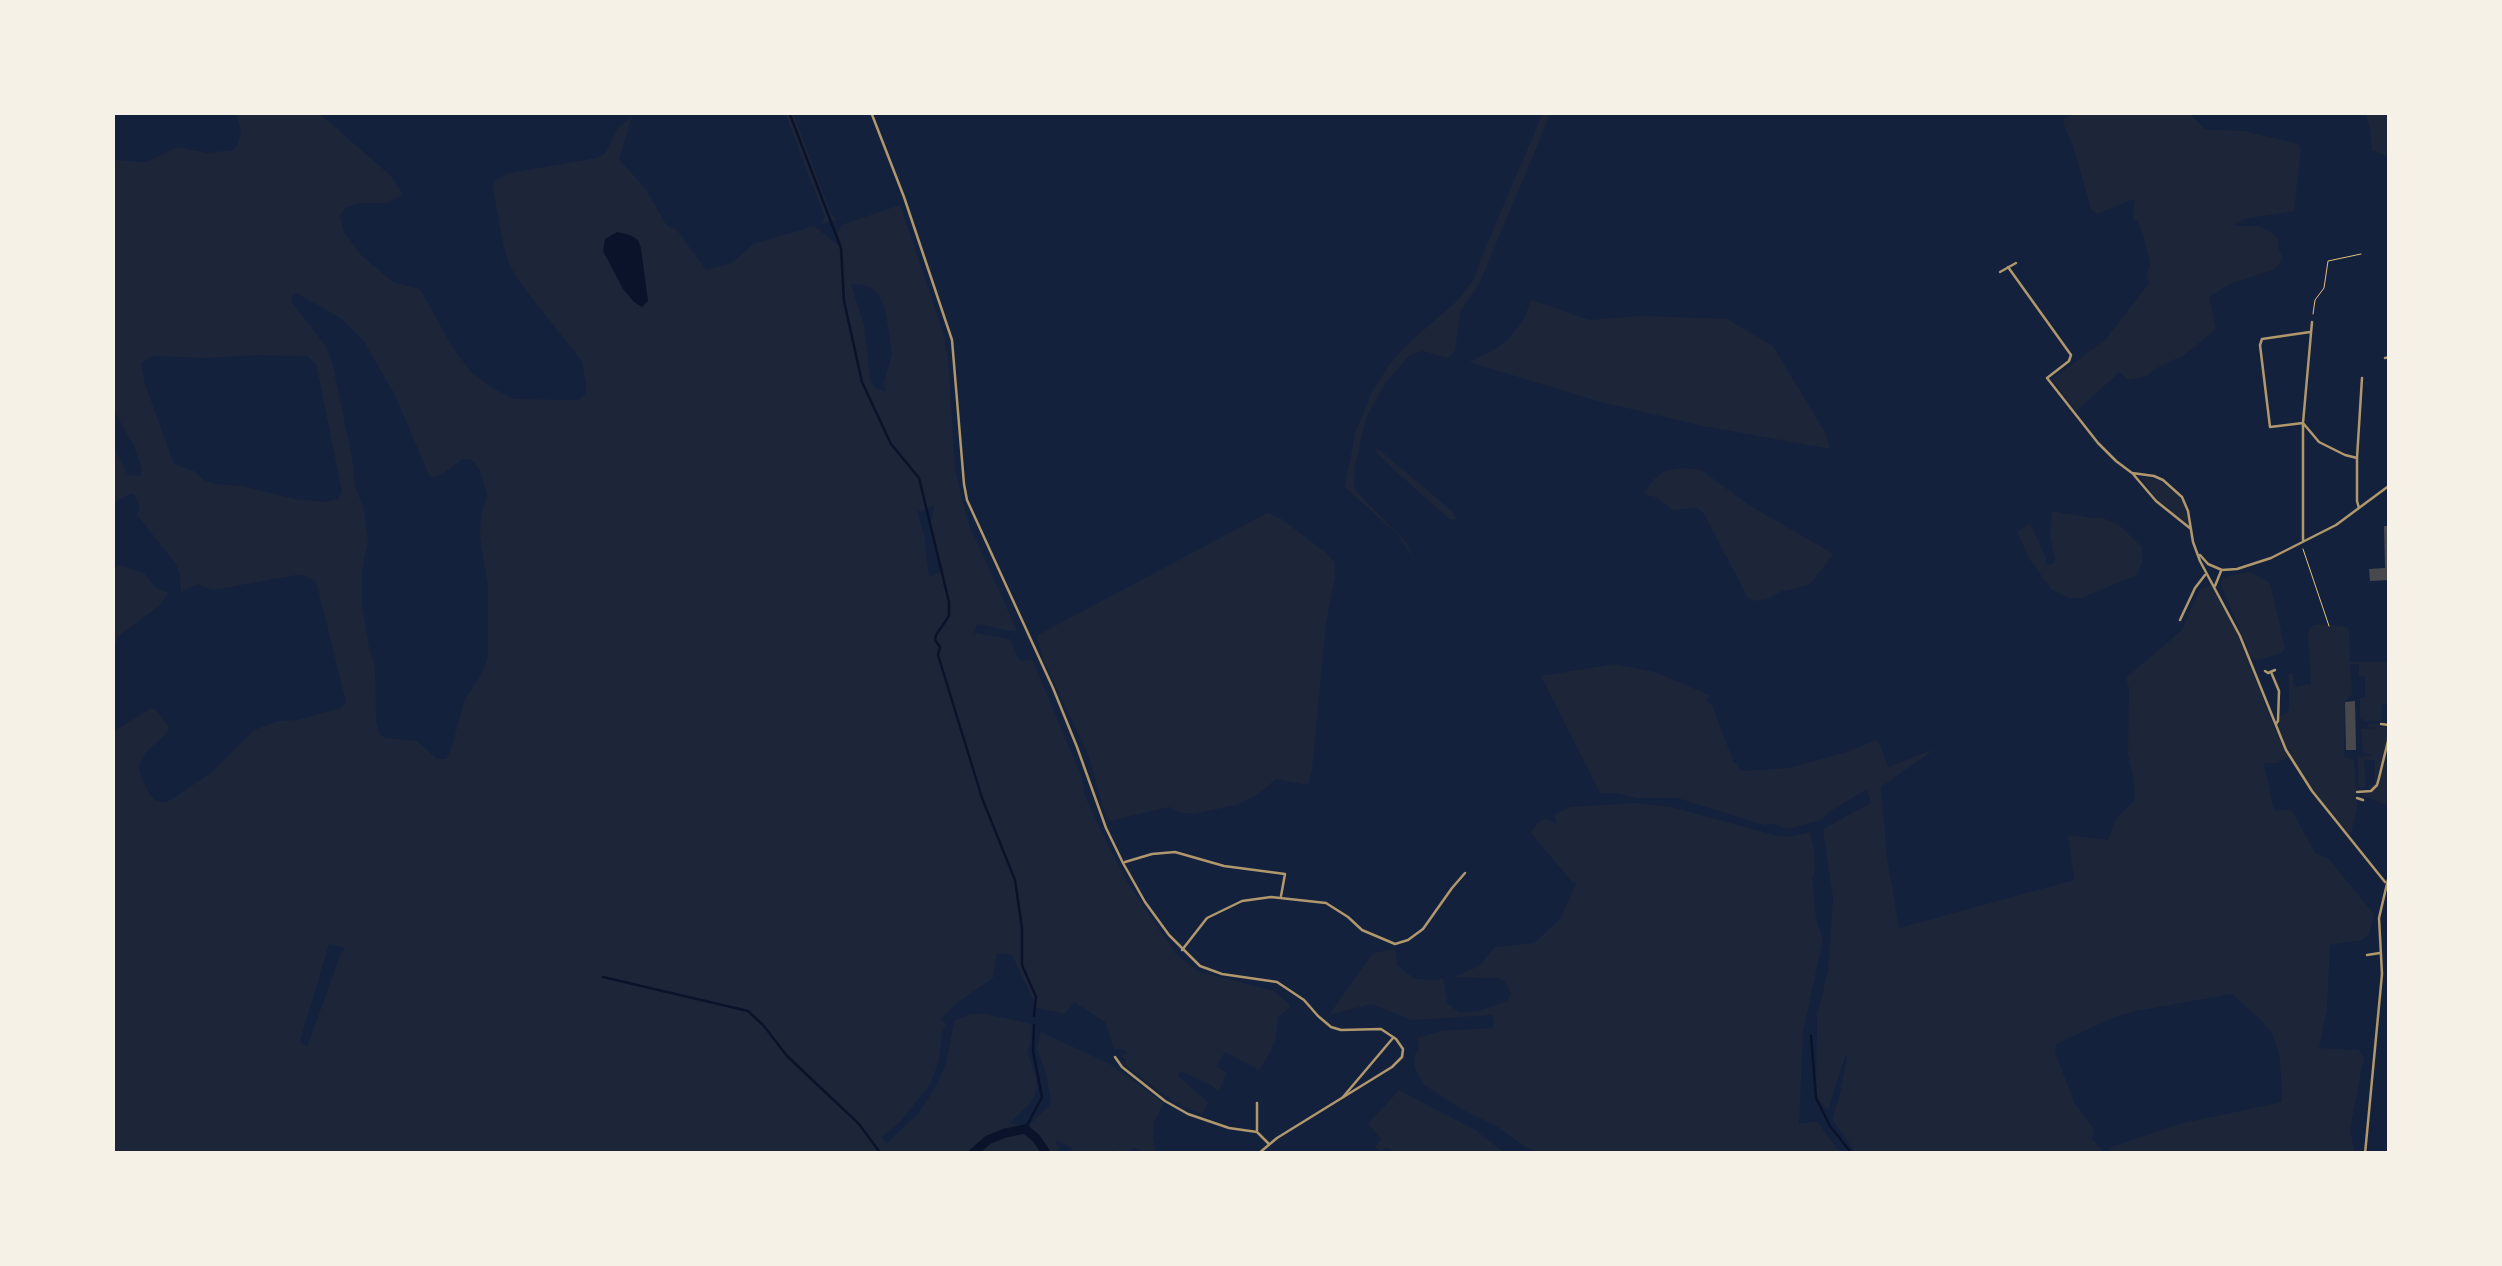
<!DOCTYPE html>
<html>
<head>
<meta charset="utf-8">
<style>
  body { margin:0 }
  #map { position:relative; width:2502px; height:1266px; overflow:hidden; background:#14213d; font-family:"DejaVu Sans",sans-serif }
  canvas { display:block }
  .frame { position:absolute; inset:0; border:115px solid #f6f1e7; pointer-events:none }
</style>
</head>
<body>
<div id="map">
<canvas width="2502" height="1266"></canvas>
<div class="frame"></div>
</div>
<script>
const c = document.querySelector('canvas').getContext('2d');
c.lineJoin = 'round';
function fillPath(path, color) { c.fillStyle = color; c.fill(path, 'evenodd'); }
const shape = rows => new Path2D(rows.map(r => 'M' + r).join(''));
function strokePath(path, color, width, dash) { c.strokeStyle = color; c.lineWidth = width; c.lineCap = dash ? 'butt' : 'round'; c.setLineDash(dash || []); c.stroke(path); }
fillPath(shape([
  [237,113,319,113,391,176,403,195,386,203,358,203,345,208,340,216,344,232,362,256,393,282,420,289,453,348,472,373,491,387,513,399,579,400,586,394,586,384,582,361,531,297,515,275,509,263,504,248,493,188,494,182,497,179,510,173,596,158,605,154,617,129,632,117,619,159,645,188,667,226,677,230,706,270,732,263,753,244,814,226,838,245,837,234,841,225,900,205,943,332,948,358,955,468,967,520,1016,628,1016,631,1011,631,977,624,974,633,1010,639,1019,661,1031,659,1033,661,1082,778,1085,796,1106,841,1128,883,1176,954,1197,971,1274,991,1289,1004,1289,1008,1278,1017,1275,1042,1260,1070,1225,1052,1216,1066,1227,1073,1218,1092,1213,1086,1180,1071,1178,1076,1208,1102,1202,1114,1186,1108,1166,1096,1124,1064,1126,1060,1122,1056,1127,1053,1123,1049,1114,1049,1105,1022,1074,1002,1065,1014,1037,1008,1012,955,997,953,993,978,962,999,939,1020,945,1022,946,1026,942,1032,939,1060,931,1083,901,1121,882,1137,886,1144,919,1113,936,1086,946,1064,954,1021,970,1014,985,1014,1032,1024,1031,1041,1027,1052,1036,1076,1037,1090,1031,1102,1010,1123,1031,1128,1031,1123,1049,1106,1051,1099,1045,1070,1037,1049,1041,1032,1110,1064,1164,1103,1154,1122,1153,1138,1156,1153,1146,1153,1135,1148,1122,1153,1113,1150,1108,1153,1071,1153,1072,1148,1055,1140,1061,1153,113,1153,113,732,151,708,156,710,169,727,165,735,146,752,139,766,141,777,150,795,155,800,164,802,171,800,212,772,254,730,278,721,297,720,341,708,346,702,316,581,304,575,297,575,213,590,197,584,181,592,180,576,176,564,137,515,140,507,134,494,130,494,113,503,112,443,128,475,140,476,142,470,134,446,113,409,113,160,146,162,178,147,207,153,233,150,237,145,241,134],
  [851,284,864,285,871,288,879,295,885,309,892,353,884,383,886,392,875,388,870,380,864,325],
  [296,293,342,319,363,340,395,395,429,475,434,477,442,474,463,459,469,459,475,463,481,473,487,495,481,515,480,538,488,585,488,657,481,675,465,699,451,749,446,759,437,759,417,741,386,738,379,734,376,720,375,667,369,647,362,605,362,571,368,540,363,506,355,487,352,457,332,361,325,345,291,301,292,296],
  [254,355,307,356,316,364,342,491,338,499,324,502,295,499,241,486,214,484,204,480,194,471,174,464,145,384,141,363,152,356,206,358],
  [935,505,930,524,943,571,929,577,924,535,916,508,920,512],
  [329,944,345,948,340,956,307,1047,300,1041],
  [785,113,793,113,831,214,837,219,821,224,824,215],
  [1543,113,1550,113,1541,137,1479,284,1460,312,1455,351,1448,358,1423,351,1410,355,1384,385,1366,418,1355,466,1354,485,1357,492,1406,542,1416,563,1399,536,1345,487,1355,433,1372,392,1391,362,1411,341,1459,299,1474,279,1481,258],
  [2077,113,2189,113,2205,129,2244,131,2298,144,2301,148,2294,211,2244,219,2232,226,2258,226,2272,233,2279,240,2278,247,2283,258,2279,265,2272,270,2230,284,2209,297,2216,329,2184,355,2155,369,2147,376,2128,380,2120,372,2076,411,2052,379,2105,340,2150,282,2146,278,2150,264,2143,234,2138,222,2133,218,2134,199,2097,214,2091,209,2073,146,2063,123,2065,118],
  [2365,113,2389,113,2389,157,2372,150,2370,128],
  [1531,300,1590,320,1641,316,1727,319,1773,346,1826,434,1830,449,1703,426,1601,402,1469,362,1494,350,1507,341,1524,319],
  [1376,447,1453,512,1456,517,1455,520,1449,519,1392,468,1377,453],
  [1681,468,1701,470,1752,507,1834,554,1832,556,1809,585,1780,592,1768,599,1756,601,1748,598,1703,512,1696,508,1672,510,1658,498,1644,494,1654,479,1665,471],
  [2140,476,2160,481,2177,495,2183,502,2190,524,2176,517,2156,499],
  [2052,511,2092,518,2103,518,2119,525,2142,547,2142,563,2137,575,2081,598,2069,598,2051,589,2030,560,2017,532,2030,523,2046,558,2046,565,2054,564,2055,559,2050,536],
  [1267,513,1280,518,1325,552,1334,562,1335,576,1326,623,1312,769,1308,785,1276,779,1258,794,1236,805,1193,814,1179,812,1169,807,1109,821,1103,808,1088,754,1044,661,1037,638,1038,635],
  [119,565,144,573,155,587,168,593,160,605,117,637,117,641,113,646,113,570],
  [2250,572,2269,582,2271,587,2285,648,2282,653,2258,660,2252,658,2220,583,2223,578,2228,576],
  [2212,585,2238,636,2273,725,2288,757,2277,763,2264,763,2274,811,2291,809,2315,853,2328,858,2374,914,2369,934,2362,940,2330,945,2327,1008,2319,1048,2358,1050,2364,1057,2350,1130,2355,1153,2111,1153,2109,1148,2179,1124,2282,1102,2280,1057,2273,1035,2261,1020,2232,994,2136,1011,2115,1017,2056,1044,2055,1052,2075,1104,2094,1129,2092,1139,2105,1153,1856,1153,1832,1119,1840,1094,1847,1059,1846,1054,1828,1110,1816,1097,1817,1016,1828,971,1833,898,1823,829,1871,803,1867,789,1827,813,1822,820,1787,829,1773,824,1764,825,1677,798,1637,798,1615,793,1600,793,1541,676,1614,664,1655,672,1714,697,1710,696,1706,701,1712,705,1734,763,1737,763,1739,769,1743,771,1788,768,1847,752,1875,740,1880,745,1888,767,1935,749,1881,787,1887,858,1899,928,2074,880,2068,835,2108,840,2115,820,2135,800,2133,775,2128,755,2129,688,2126,678,2182,630,2200,589],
  [2320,624,2347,627,2349,633,2350,662,2389,662,2389,705,2382,704,2381,721,2364,721,2360,718,2360,698,2365,697,2365,676,2359,676,2359,664,2350,665,2352,694,2345,702,2344,754,2345,757,2354,760,2357,810,2349,840,2292,762,2274,724,2279,724,2280,716,2286,714,2289,709,2289,674,2293,674,2294,687,2311,684,2308,632,2313,625],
  [2369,724,2380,724,2380,727,2387,727,2390,735,2389,806,2360,794,2371,793,2377,786,2389,745,2384,753,2385,755,2377,783,2369,790,2369,785,2375,785,2375,760,2364,760,2366,786,2361,790,2358,784,2358,757,2375,755,2367,754,2363,752,2361,729,2380,728,2367,727],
  [1636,803,1671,807,1778,836,1790,837,1810,832,1814,850,1815,870,1812,879,1816,919,1823,939,1803,1032,1799,1124,1817,1121,1840,1153,1539,1153,1524,1146,1495,1125,1470,1114,1424,1085,1415,1068,1414,1056,1419,1049,1417,1038,1441,1031,1492,1028,1494,1024,1492,1015,1412,1020,1371,1004,1329,1015,1373,953,1395,949,1397,965,1415,979,1436,980,1443,978,1447,1003,1460,1013,1479,1011,1507,1001,1511,993,1505,981,1497,978,1454,977,1479,966,1495,947,1534,943,1560,919,1577,882,1572,882,1531,833,1533,830,1537,823,1545,819,1557,824,1554,815,1571,807],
  [1399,1090,1475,1130,1504,1152,1397,1154,1386,1147,1381,1152,1375,1147,1381,1139,1368,1124]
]), '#1d2539');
fillPath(shape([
  [617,232,630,235,638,240,641,248,648,301,642,307,634,302,623,289,603,251,605,239]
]), '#0b132b');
strokePath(shape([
  [789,112,841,248,844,301,862,382,891,444,919,478,949,602,949,616,936,635,935,640,940,647,938,655,982,798,1015,880,1022,928,1022,965,1036,997,1034,1016],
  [603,977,748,1011,764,1026,787,1056,859,1124,881,1154],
  [1811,1036,1816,1098,1830,1126,1852,1154],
  [1025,1129,1042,1097,1033,1051,1034,1025]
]), '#0b132b', 2.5);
strokePath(shape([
  [972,1154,988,1140,1005,1133,1025,1129,1036,1138,1047,1154]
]), '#0b132b', 9);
fillPath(shape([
  [2384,526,2390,526,2390,580,2370,581,2369,569,2385,568],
  [2355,701,2356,750,2346,750,2345,702]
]), '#48494c');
strokePath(shape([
  [2313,314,2315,300,2324,288,2328,261,2361,254],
  [2303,549,2329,626]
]), '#e5c07b', 1);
strokePath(shape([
  [2008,267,2071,355,2069,361,2047,378,2098,443,2116,461,2132,473,2154,476,2163,480,2182,497,2188,511,2193,542,2200,561,2240,636,2286,750,2312,791,2385,882],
  [2000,272,2016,263],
  [2310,332,2262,339,2260,345,2270,427,2303,423,2319,442,2345,455,2357,458],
  [2385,358,2390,357],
  [2133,474,2156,501,2191,529],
  [2359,508,2357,501,2357,458,2362,378],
  [2303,540,2303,423,2312,322],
  [2200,555,2208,564,2222,570,2237,569,2271,558,2336,525,2390,485],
  [2215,586,2221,571],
  [2180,620,2195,588,2205,575],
  [2265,671,2268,673,2275,670],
  [2271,672,2279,691,2278,721,2276,724],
  [2357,792,2371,791,2377,785,2379,778,2388,741,2389,725,2381,724],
  [2357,798,2363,800],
  [1125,862,1152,854,1175,852,1224,866,1285,874,1281,896],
  [1182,950,1207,918,1242,901,1271,897,1326,903,1348,917,1362,930,1395,944,1408,940,1423,929,1452,888,1465,873],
  [2367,955,2380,953],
  [1115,1057,1122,1067,1165,1101,1188,1114,1229,1128,1257,1132,1269,1144],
  [1343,1097,1393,1038],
  [1257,1103,1257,1130]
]), '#b1986c', 2.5);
strokePath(shape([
  [871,112,904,197,952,340,964,484,967,500,1053,688,1077,747,1106,828,1123,863,1145,902,1169,935,1200,966,1222,974,1277,982,1304,1000,1318,1016,1331,1027,1341,1030,1381,1029,1396,1039,1403,1049,1402,1057,1392,1067,1277,1138,1258,1154],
  [2365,1154,2382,974,2379,918,2390,871]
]), '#b1986c', 2.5);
</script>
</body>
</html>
